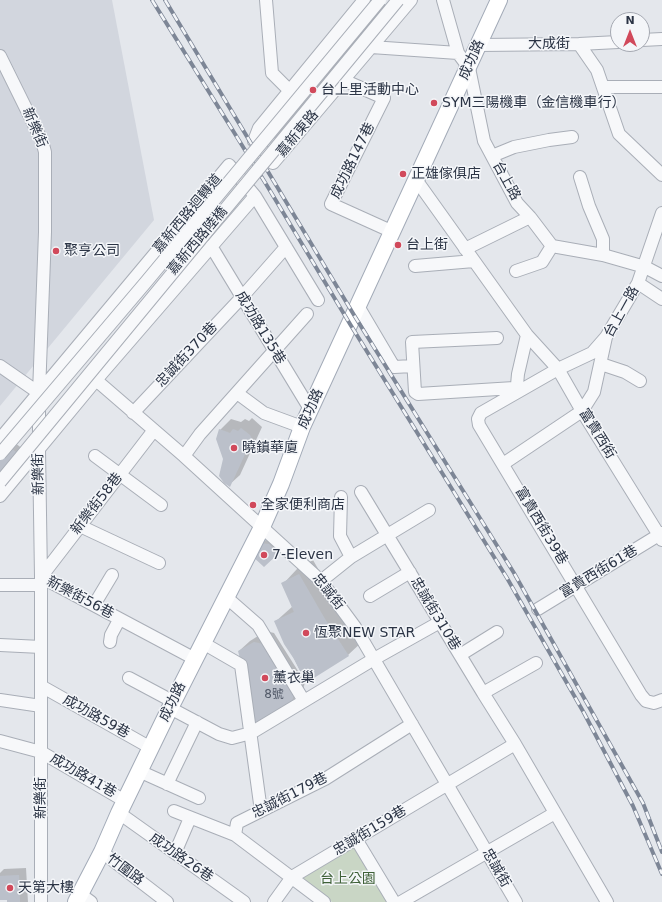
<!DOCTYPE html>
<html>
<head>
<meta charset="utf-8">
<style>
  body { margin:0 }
  #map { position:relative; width:662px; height:902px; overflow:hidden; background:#e4e7ec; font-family:"DejaVu Sans",sans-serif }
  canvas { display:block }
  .north { position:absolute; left:610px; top:12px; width:40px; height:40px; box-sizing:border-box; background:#f4f6f9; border:1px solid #a4a8b1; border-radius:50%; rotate:0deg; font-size:11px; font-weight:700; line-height:16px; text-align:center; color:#2b3445 }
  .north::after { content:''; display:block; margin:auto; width:14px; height:18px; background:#d1495b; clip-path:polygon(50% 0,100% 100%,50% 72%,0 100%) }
</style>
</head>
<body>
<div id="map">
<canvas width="662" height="902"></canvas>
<div class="north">N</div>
</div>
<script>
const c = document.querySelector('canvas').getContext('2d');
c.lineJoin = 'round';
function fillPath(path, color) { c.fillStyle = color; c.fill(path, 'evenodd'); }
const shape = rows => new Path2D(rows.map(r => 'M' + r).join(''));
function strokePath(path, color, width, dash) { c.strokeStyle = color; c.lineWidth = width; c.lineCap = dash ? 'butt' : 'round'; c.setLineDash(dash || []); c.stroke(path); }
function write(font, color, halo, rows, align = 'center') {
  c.font = font + ' "DejaVu Sans","Noto Sans TC",sans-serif'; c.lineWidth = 3; c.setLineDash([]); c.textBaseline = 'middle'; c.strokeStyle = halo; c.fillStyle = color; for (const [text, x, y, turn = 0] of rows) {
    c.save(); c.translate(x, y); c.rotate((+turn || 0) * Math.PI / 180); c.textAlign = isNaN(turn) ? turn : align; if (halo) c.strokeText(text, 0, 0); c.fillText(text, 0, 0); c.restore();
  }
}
fillPath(shape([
  [0,0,112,0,154,220,0,406]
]), '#d2d6de');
fillPath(shape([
  [355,847,390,902,332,902,303,878]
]), '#c9d6c5');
fillPath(shape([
  [348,30,367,45,284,146,265,131],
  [252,418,262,427,240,475,229,485,224,459,220,430,231,419,241,422,245,419,249,421],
  [10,439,28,453,0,487],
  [263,540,273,541,281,550,264,565,253,556],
  [313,560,339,605,363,641,348,655,306,682,275,622,293,606,283,584,297,569],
  [266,631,274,633,305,682,303,690,292,701,239,651,250,641],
  [26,868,28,902,8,902,8,899,0,899,0,873,4,869]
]), '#0003');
fillPath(shape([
  [241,428,250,435,252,439,230,487,224,483,219,476,223,459,216,439,219,429,230,433,233,429,238,431],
  [4,443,24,458,0,487,0,448],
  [259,543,269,544,278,554,264,567,252,556],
  [299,574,325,619,349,656,306,683,294,659,284,644,274,621,294,612,281,583],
  [254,642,263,644,294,694,292,702,254,725,251,702,238,651],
  [19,875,20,902,7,902,7,900,0,900,0,876]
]), '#bbc0ca');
const minor = shape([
  [266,0,272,73,290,91],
  [364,0,259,128,254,141,273,163,411,0],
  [443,0,458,53,469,68,484,141,517,203,530,217,552,246,603,255,645,267,662,276],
  [346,26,371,47,458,53],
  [642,40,662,39],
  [579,44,597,70,619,134,662,175],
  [479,45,579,44,618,42],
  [0,56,42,141,45,152,45,232,39,393,39,449,41,577,41,902],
  [343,80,384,98,331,204,393,232],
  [603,87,662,87],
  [492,156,514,147,549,140,572,137],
  [580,177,589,206,603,239,603,255],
  [417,181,527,335,558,369,582,411,662,540],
  [255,196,318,300],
  [211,246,310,409],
  [465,249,530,217],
  [415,266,474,261],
  [516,271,542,262,552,246],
  [638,283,662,299],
  [358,306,394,367,413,366],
  [606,337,592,353,558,369,481,413,478,419,479,425,641,695,646,701,654,703,662,700],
  [497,338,412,342,415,392,418,394,514,388,517,385,518,374,527,335],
  [601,364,625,372,640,381],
  [0,366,39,393],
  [96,380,184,456,321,581,355,627,516,902],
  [237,393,264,413,302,427],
  [133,413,242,297,286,247],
  [154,430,41,577,195,659],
  [0,439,229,165,255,196,96,380,0,496],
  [95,456,161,505],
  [184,456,200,434,307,314],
  [503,464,582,411,594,392,606,337,638,283,662,213],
  [361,492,483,693],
  [341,497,340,536,351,557],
  [80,526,159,563],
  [321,581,351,557,429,510],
  [0,585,41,585],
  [370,596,410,572],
  [226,597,258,625,304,701],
  [94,605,112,575],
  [538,609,662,533],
  [110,642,111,635,119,620],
  [203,643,241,665,261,811],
  [0,645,41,647],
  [460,655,497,632],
  [536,663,483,693,515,744,607,902],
  [129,678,174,702],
  [41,686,151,748],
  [0,700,41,706],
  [170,708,219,734,232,738,251,733,374,659,440,622],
  [0,741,41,752,125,801],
  [139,771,199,798],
  [167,784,197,722],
  [174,811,235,835,324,902],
  [119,813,244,902],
  [235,835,237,823,325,779,412,724],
  [356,839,394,902],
  [102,852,167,902],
  [175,853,190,818],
  [80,894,91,902],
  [274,902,292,877,515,744],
  [401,902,555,813]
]);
const major = shape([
  [76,902,102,852,119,813,170,708,262,527,281,484,302,427,499,0]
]);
strokePath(minor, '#a9aeb7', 14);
strokePath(major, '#a3abb8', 18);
strokePath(minor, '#f7f8fa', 12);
strokePath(major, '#fff', 16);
const rail = shape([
  [152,0,266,184,350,324,507,578,584,713,633,806,662,874],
  [165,0,354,315,514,573,643,803,662,852]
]);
strokePath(rail, '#7d8696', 4);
strokePath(rail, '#f4f6f9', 2.5, [8]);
const minorBridge = shape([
  [0,454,146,282,380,0],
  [0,482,398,0]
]);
strokePath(minorBridge, '#a9aeb7', 14, []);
strokePath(minorBridge, '#f7f8fa', 12);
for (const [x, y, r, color] of [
  [313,90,4,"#d1495b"],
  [434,103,4,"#d1495b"],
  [403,174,4,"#d1495b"],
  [398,245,4,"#d1495b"],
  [56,251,4,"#d1495b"],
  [234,448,4,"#d1495b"],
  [253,505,4,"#d1495b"],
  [264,555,4,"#d1495b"],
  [306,633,4,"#d1495b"],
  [265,678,4,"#d1495b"],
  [10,888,4,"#d1495b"]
]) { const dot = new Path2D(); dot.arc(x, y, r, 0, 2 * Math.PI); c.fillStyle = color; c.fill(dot); strokePath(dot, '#f4f6f9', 1.5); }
write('12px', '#4f5766', null, [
  ["8號",274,695]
]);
write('14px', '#2b3445', '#f4f6f9', [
  ["大成街",549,44],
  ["成功路",472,60,-66],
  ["新樂街",34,128,67],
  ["嘉新東路",298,134,-50],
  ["成功路147巷",353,161,-64],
  ["台上路",506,181,61],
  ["嘉新西路迴轉道",188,214,-50],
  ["嘉新西路陸橋",198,241,-50],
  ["台上一路",622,312,-61],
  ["成功路135巷",260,328,59],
  ["忠誠街370巷",187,355,-47],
  ["成功路",311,409,-66],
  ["富貴西街",597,434,58],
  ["新樂街",39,474,-91],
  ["新樂街58巷",97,504,-52],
  ["富貴西街39巷",541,526,59],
  ["富貴西街61巷",599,572,-31],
  ["忠誠街",328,592,51],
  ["新樂街56巷",80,598,28],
  ["忠誠街310巷",435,614,59],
  ["成功路",173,702,-64],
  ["成功路59巷",96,717,29],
  ["成功路41巷",83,776,30],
  ["忠誠街179巷",290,796,-27],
  ["新樂街",41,798,-90],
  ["忠誠街159巷",370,831,-31],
  ["成功路26巷",181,858,35],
  ["忠誠街",496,868,60],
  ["竹圍路",125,870,37]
]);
write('14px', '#2b3445', '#f4f6f9', [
  ["台上里活動中心",321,90],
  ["SYM三陽機車（金信機車行）",442,103],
  ["正雄傢俱店",411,174],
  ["台上街",406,245],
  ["聚亨公司",64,251],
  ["曉鎮華廈",242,448],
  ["全家便利商店",261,505],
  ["7-Eleven",272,555],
  ["恆聚NEW STAR",314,633],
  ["薰衣巢",273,678],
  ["天第大樓",18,888]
], 'left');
write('14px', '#3f6138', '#f4f6f9', [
  ["台上公園",348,879]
]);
</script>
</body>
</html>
